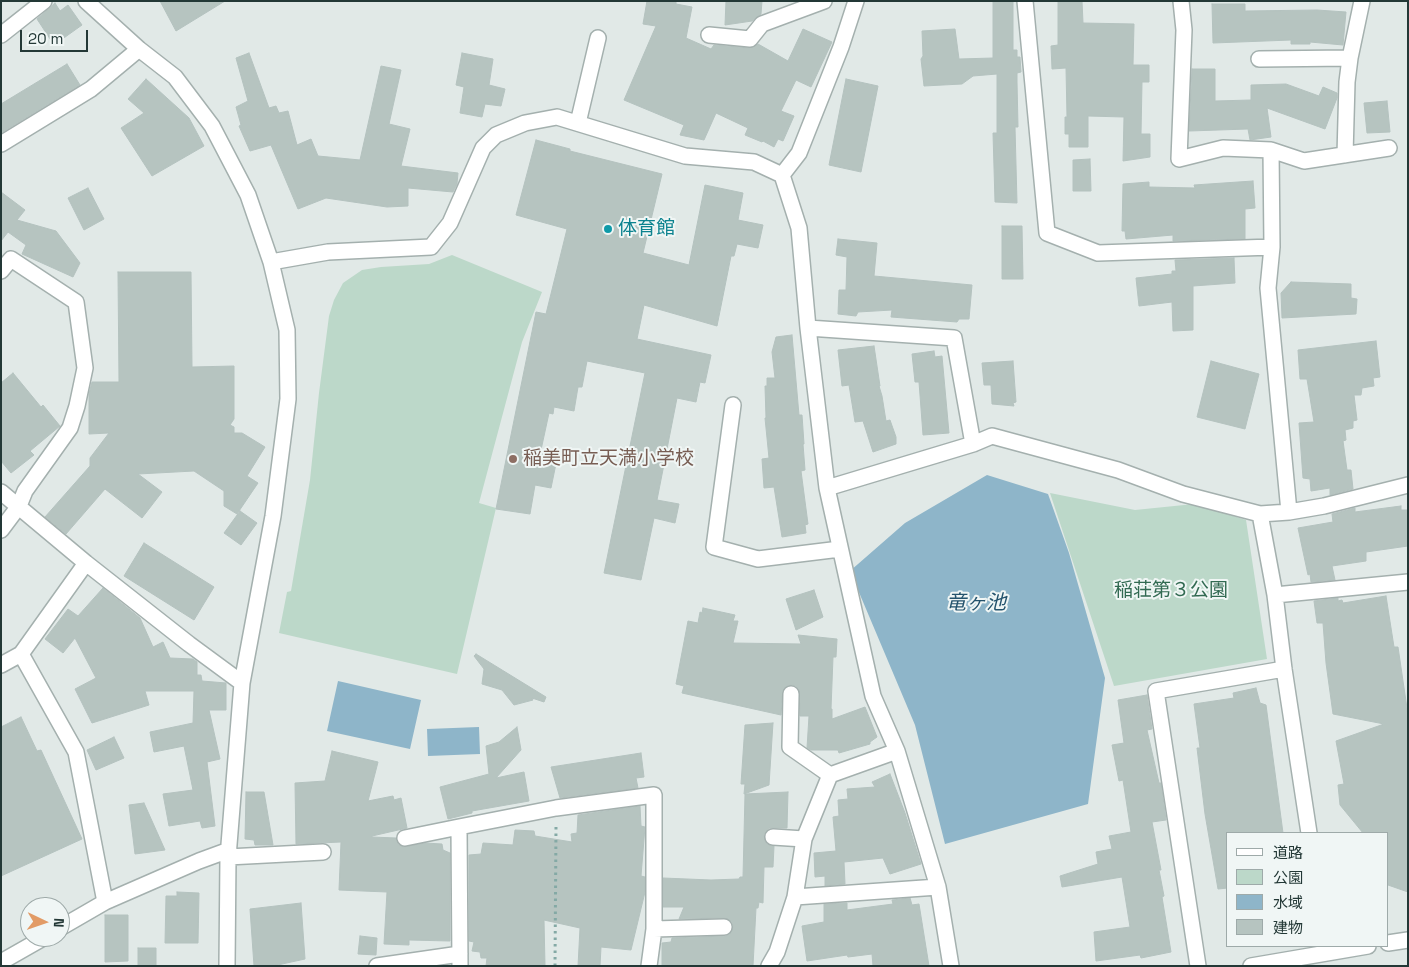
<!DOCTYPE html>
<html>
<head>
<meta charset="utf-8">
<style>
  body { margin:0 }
  #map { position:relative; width:1409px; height:967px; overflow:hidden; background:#e1e9e7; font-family:"Space Grotesk","Noto Sans JP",sans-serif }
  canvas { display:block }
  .frame { position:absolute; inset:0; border:2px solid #233836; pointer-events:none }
  .legend { position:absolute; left:1226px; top:832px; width:162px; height:115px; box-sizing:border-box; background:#f0f6f5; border:1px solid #9eaaa9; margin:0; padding:6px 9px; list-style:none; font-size:15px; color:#233836 }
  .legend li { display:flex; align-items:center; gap:10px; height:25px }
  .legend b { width:25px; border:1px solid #9eaaa9 }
  .north { position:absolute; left:20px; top:897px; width:50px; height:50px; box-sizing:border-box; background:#f0f6f5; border:1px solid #9eaaa9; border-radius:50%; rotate:93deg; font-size:14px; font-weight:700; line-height:20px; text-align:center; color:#233836 }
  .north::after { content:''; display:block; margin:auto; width:18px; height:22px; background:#e29b66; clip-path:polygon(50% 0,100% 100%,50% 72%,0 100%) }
  .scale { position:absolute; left:20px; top:30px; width:68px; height:22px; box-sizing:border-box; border:2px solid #233836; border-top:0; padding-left:6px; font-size:15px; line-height:18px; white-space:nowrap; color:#233836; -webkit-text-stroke:4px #f0f6f5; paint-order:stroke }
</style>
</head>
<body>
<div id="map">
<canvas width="1409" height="967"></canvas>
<div class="frame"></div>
<ul class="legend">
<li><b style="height:6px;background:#fff"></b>道路</li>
<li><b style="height:14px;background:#bcd8c9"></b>公園</li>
<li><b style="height:14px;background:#8eb5c9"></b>水域</li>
<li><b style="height:14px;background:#b6c4c0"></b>建物</li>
</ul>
<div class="north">N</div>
<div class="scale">20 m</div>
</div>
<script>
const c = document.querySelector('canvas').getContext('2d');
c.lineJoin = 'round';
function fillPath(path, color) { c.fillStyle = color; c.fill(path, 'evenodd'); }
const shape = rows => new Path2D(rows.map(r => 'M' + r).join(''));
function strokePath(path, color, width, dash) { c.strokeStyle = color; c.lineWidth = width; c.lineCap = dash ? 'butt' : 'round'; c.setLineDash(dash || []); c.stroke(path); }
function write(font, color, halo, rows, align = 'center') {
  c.font = font + ' "Space Grotesk","Noto Sans JP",sans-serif'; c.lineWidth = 4; c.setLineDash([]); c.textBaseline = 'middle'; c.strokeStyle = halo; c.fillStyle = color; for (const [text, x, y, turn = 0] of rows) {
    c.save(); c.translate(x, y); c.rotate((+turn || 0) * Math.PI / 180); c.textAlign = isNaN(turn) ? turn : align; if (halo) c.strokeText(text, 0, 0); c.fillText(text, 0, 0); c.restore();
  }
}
fillPath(shape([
  [452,255,542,292,522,342,479,503,496,508,457,674,279,633,287,592,291,591,310,480,319,393,329,316,334,300,343,283,362,270,381,267,429,264],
  [1050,493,1135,510,1194,504,1246,520,1267,659,1114,686]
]), '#bcd8c9');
fillPath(shape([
  [987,475,1048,494,1069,553,1105,678,1088,804,945,844,915,725,850,571,905,523],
  [338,681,421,700,410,749,327,731],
  [479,727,480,754,428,756,427,729]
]), '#8eb5c9');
const building = shape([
  [160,1,225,1,176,31,160,1],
  [647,1,676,1,676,4,692,7,686,38,711,49,714,45,749,48,758,44,788,61,803,29,832,42,811,87,796,80,781,111,794,116,783,141,778,139,774,147,763,141,762,142,745,135,748,128,716,113,704,140,680,135,684,125,624,100,656,26,643,24,647,1],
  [726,1,762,1,761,14,752,21,725,25,726,1],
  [993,1,1013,1,1013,50,1017,50,1017,57,1020,57,1021,72,1017,73,1017,82,1018,127,1015,127,1017,203,995,202,993,133,997,133,997,74,973,76,962,84,924,86,921,59,923,56,922,31,955,29,959,59,993,58,993,1],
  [1058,1,1082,1,1083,23,1134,24,1133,65,1149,65,1149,82,1142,82,1141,134,1150,134,1150,157,1123,161,1124,117,1088,116,1088,147,1069,147,1069,134,1065,134,1065,117,1067,117,1066,68,1052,69,1051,46,1058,45,1058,1],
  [55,3,60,11,68,5,82,25,54,45,37,19,55,3],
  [1212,4,1245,4,1245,11,1317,10,1346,12,1343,45,1310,42,1310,44,1291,44,1291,40,1213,43,1212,4],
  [249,53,269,108,276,106,279,113,288,111,297,145,311,139,318,156,360,160,381,66,401,70,389,124,410,129,401,166,458,173,457,184,453,192,408,188,408,206,387,207,326,198,298,209,271,145,250,151,239,126,241,125,236,107,248,101,236,58,249,53],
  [462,53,493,59,489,85,505,89,501,106,485,104,482,117,460,113,464,87,456,85,462,53],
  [67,64,80,85,1,133,1,104,67,64],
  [1192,69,1215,69,1215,101,1251,100,1251,85,1286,84,1319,96,1323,87,1337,93,1337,98,1325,129,1267,108,1271,137,1250,140,1248,129,1189,131,1192,69],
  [146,79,189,118,204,146,152,176,121,128,144,113,128,99,146,79],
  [846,79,878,86,861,172,829,165,846,79],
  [1387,101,1390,132,1367,133,1364,103,1387,101],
  [536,140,570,149,570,151,662,174,643,253,689,265,705,185,743,193,738,220,763,225,758,248,737,244,734,256,731,256,717,326,644,305,637,339,711,355,705,383,700,382,696,402,677,398,657,500,679,504,675,523,654,518,641,580,604,573,645,373,587,361,582,387,578,387,574,411,554,407,553,414,549,413,541,450,558,454,551,488,535,485,530,514,496,509,536,312,546,314,567,229,516,215,536,140],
  [1090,159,1091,191,1073,191,1073,160,1090,159],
  [1253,181,1255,208,1245,209,1245,239,1173,241,1173,235,1126,239,1125,231,1122,231,1123,184,1149,182,1149,187,1195,188,1194,185,1253,181],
  [88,188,104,219,84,230,68,198,88,188],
  [1,192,25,210,17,220,56,231,80,263,73,277,22,254,26,245,8,232,1,241,1,192],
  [1002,226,1022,226,1023,279,1002,279,1002,226],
  [838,239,877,243,874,276,972,285,969,319,959,319,957,322,891,317,892,310,858,312,856,316,838,314,839,290,846,290,847,257,836,255,838,239],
  [1234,258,1235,283,1193,286,1193,330,1173,331,1172,302,1139,306,1136,278,1172,274,1172,271,1176,271,1175,260,1234,258],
  [118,272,191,272,192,367,234,366,234,419,230,425,234,427,234,433,242,433,265,447,247,476,258,483,237,514,224,506,224,491,194,471,138,474,162,492,142,518,105,489,66,534,45,517,90,466,90,458,109,433,89,434,89,394,92,382,119,382,118,272],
  [1291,282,1351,284,1351,298,1357,299,1356,314,1282,318,1281,293,1291,282],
  [792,335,799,415,802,415,804,444,803,444,805,470,801,471,808,524,805,525,806,533,782,537,774,487,764,488,762,459,769,458,765,418,766,418,765,386,767,386,767,378,775,378,772,352,776,337,792,335],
  [1376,341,1380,377,1373,378,1374,386,1362,388,1361,395,1354,395,1357,420,1353,421,1353,428,1345,430,1346,440,1343,441,1347,470,1351,470,1353,489,1330,495,1330,488,1311,491,1310,479,1303,478,1299,423,1314,422,1307,379,1300,379,1298,350,1376,341],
  [874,346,880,386,879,386,882,396,886,421,890,420,896,437,896,444,873,452,863,421,855,422,849,385,842,386,838,350,874,346],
  [934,351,935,357,942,356,949,433,923,435,919,382,915,382,912,354,934,351],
  [1013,361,1016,402,1013,403,1014,406,992,404,991,385,984,385,982,363,1013,361],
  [1211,361,1259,374,1245,429,1197,417,1211,361],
  [13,373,41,407,43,405,60,426,30,451,34,455,11,473,1,461,1,383,13,373],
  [1401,506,1401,510,1408,510,1408,546,1366,552,1366,561,1332,566,1335,580,1311,582,1310,574,1308,575,1298,528,1333,522,1332,514,1355,508,1355,512,1401,506],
  [240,511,257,523,241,545,224,533,240,511],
  [144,543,214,587,194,620,124,576,144,543],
  [103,588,140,618,153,647,163,642,170,658,193,659,197,662,197,675,201,675,202,681,226,683,226,710,209,710,220,759,207,762,215,826,202,828,200,821,169,826,163,794,193,790,184,746,154,752,150,732,193,723,194,691,145,691,149,705,92,723,75,689,96,678,75,638,63,653,45,639,68,609,78,616,103,588],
  [814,590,823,617,796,630,786,599,814,590],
  [1386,596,1394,647,1398,647,1408,715,1408,892,1388,885,1388,833,1363,833,1340,805,1338,785,1344,784,1336,741,1384,724,1333,714,1326,663,1323,623,1317,623,1314,601,1338,598,1338,601,1342,600,1343,603,1386,596],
  [703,608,735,615,733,621,738,621,733,643,801,644,798,635,837,639,836,657,833,657,831,709,832,709,832,719,865,707,877,737,870,742,870,744,839,753,838,750,811,750,807,748,809,716,800,716,799,690,796,686,792,685,787,686,783,690,781,715,682,693,684,686,676,684,688,621,698,623,700,612,702,613,703,608],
  [476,654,546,697,544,702,532,698,533,700,514,705,502,690,482,684,484,669,474,656,476,654],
  [1256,688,1260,703,1266,705,1283,833,1228,833,1228,888,1218,889,1205,814,1197,748,1200,748,1194,704,1234,698,1233,693,1256,688],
  [1147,695,1152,729,1147,730,1159,783,1161,783,1166,820,1152,822,1161,870,1159,870,1164,896,1162,897,1171,952,1141,958,1140,955,1096,961,1094,932,1130,927,1122,877,1062,887,1060,876,1098,864,1096,852,1112,849,1109,836,1131,832,1123,780,1119,781,1112,745,1124,743,1118,700,1147,695],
  [21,717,37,751,41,750,82,839,1,876,1,727,21,717],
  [773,723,769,785,744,794,745,784,741,784,745,725,773,723],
  [517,727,521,750,496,778,524,772,529,801,472,811,472,813,448,819,440,787,489,774,486,746,499,742,517,727],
  [114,737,124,758,96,770,87,750,114,737],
  [332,751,378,762,368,801,393,796,394,800,401,798,407,828,372,836,372,837,396,838,398,844,403,847,425,843,442,844,443,850,450,853,450,941,409,940,409,945,384,944,387,892,339,890,341,842,296,844,295,783,325,781,332,751],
  [641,753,644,777,636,778,638,788,560,798,551,767,641,753],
  [890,774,905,813,921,864,890,874,883,858,844,862,845,884,825,886,825,876,815,877,814,853,836,851,833,817,839,816,838,800,848,799,847,789,875,787,872,782,890,774],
  [246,792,264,792,273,845,255,845,254,840,245,839,246,792],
  [788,792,787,828,769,828,764,836,767,844,774,846,773,867,764,867,763,903,759,902,758,908,756,908,753,966,662,966,662,943,671,942,672,938,725,936,729,935,733,927,732,922,724,918,679,919,684,907,663,907,663,878,711,880,739,879,740,877,743,877,745,794,788,792],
  [144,803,165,850,135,854,129,805,144,803],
  [640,806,641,826,645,827,641,876,645,877,645,892,631,950,601,947,600,966,578,966,580,928,544,920,545,966,486,966,487,958,481,958,480,952,472,951,474,942,469,941,469,855,481,854,483,843,513,845,515,830,534,831,535,836,572,842,571,834,577,833,578,815,640,806],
  [177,892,199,893,198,943,165,943,166,896,177,896,177,892],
  [910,898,912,905,919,904,929,966,873,966,872,954,848,957,847,955,807,961,802,926,824,922,824,904,847,903,847,910,893,904,892,900,910,898],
  [301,903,305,959,273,966,254,966,250,909,301,903],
  [105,915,128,915,128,961,105,962,105,915],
  [360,936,377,938,376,955,358,954,360,936],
  [138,948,156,948,156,966,138,966,138,948]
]);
fillPath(building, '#b6c4c0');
strokePath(building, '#b4c2bf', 1);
const minor = shape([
  [86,1,139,49,175,77,212,126,248,195,271,262,287,330,288,399,273,516,242,683,228,857,227,966],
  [1025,1,1047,233,1098,253,1272,247],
  [1181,1,1184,30,1179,159,1223,148,1271,150,1272,247,1268,288,1289,512],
  [1,35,44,1],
  [709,35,750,39,762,24,824,1],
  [1259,59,1350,58],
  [578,123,598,38],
  [1,144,91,89,139,49],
  [1271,150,1304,161,1389,148],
  [1345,155,1347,82,1350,58,1362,1],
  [782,175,799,153,841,47,856,1],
  [271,262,328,252,431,247,450,223,483,148,496,135,525,123,557,117,685,156,754,162,782,175,799,228,808,328,827,488,873,696,897,751,938,887,951,966],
  [1,271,11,259,76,302,85,368,77,406,70,428,25,491,19,506,1,530],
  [808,328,954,338,973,444],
  [733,405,714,547,758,559,840,549],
  [827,488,973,444,992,436,1118,470,1183,494,1260,514,1289,512,1324,506,1408,485],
  [1,492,86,563,189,644,242,683],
  [1260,514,1275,595,1284,669,1309,833],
  [1275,595,1408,582],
  [21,654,76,752,105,902],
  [1,665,21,654,86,563],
  [791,694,790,747,830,775],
  [773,837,804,839],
  [405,838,459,827],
  [228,857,323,852],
  [795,897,938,887],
  [60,928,105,902,199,861,229,850],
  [654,929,724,927],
  [1388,943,1408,940],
  [1,962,45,937],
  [377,966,460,954],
  [460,966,459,827,556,808,654,795,654,929,649,966],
  [769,966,777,952,795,897,804,839,830,775,897,751],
  [1198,966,1156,691,1284,669],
  [1251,966,1368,946]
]);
strokePath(minor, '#a4b0ae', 18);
strokePath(shape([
  [555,966,556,826]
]), '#84a9a5', 3, [2.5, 4]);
strokePath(minor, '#fff', 15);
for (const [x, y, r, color] of [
  [608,229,5,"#0f9aa8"],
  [513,459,5,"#8d6e63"]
]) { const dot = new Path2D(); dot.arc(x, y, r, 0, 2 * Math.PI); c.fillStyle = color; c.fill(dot); strokePath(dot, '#f0f6f5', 2); }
write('19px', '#0d838f', '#f0f6f5', [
  ["体育館",618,229]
], 'left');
write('19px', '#785e54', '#f0f6f5', [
  ["稲美町立天満小学校",523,459]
], 'left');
write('19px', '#326a52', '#f0f6f5', [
  ["稲荘第３公園",1171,591]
]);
write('italic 20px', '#24536d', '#f0f6f5', [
  ["竜ヶ池",976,604]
]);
</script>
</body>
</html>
